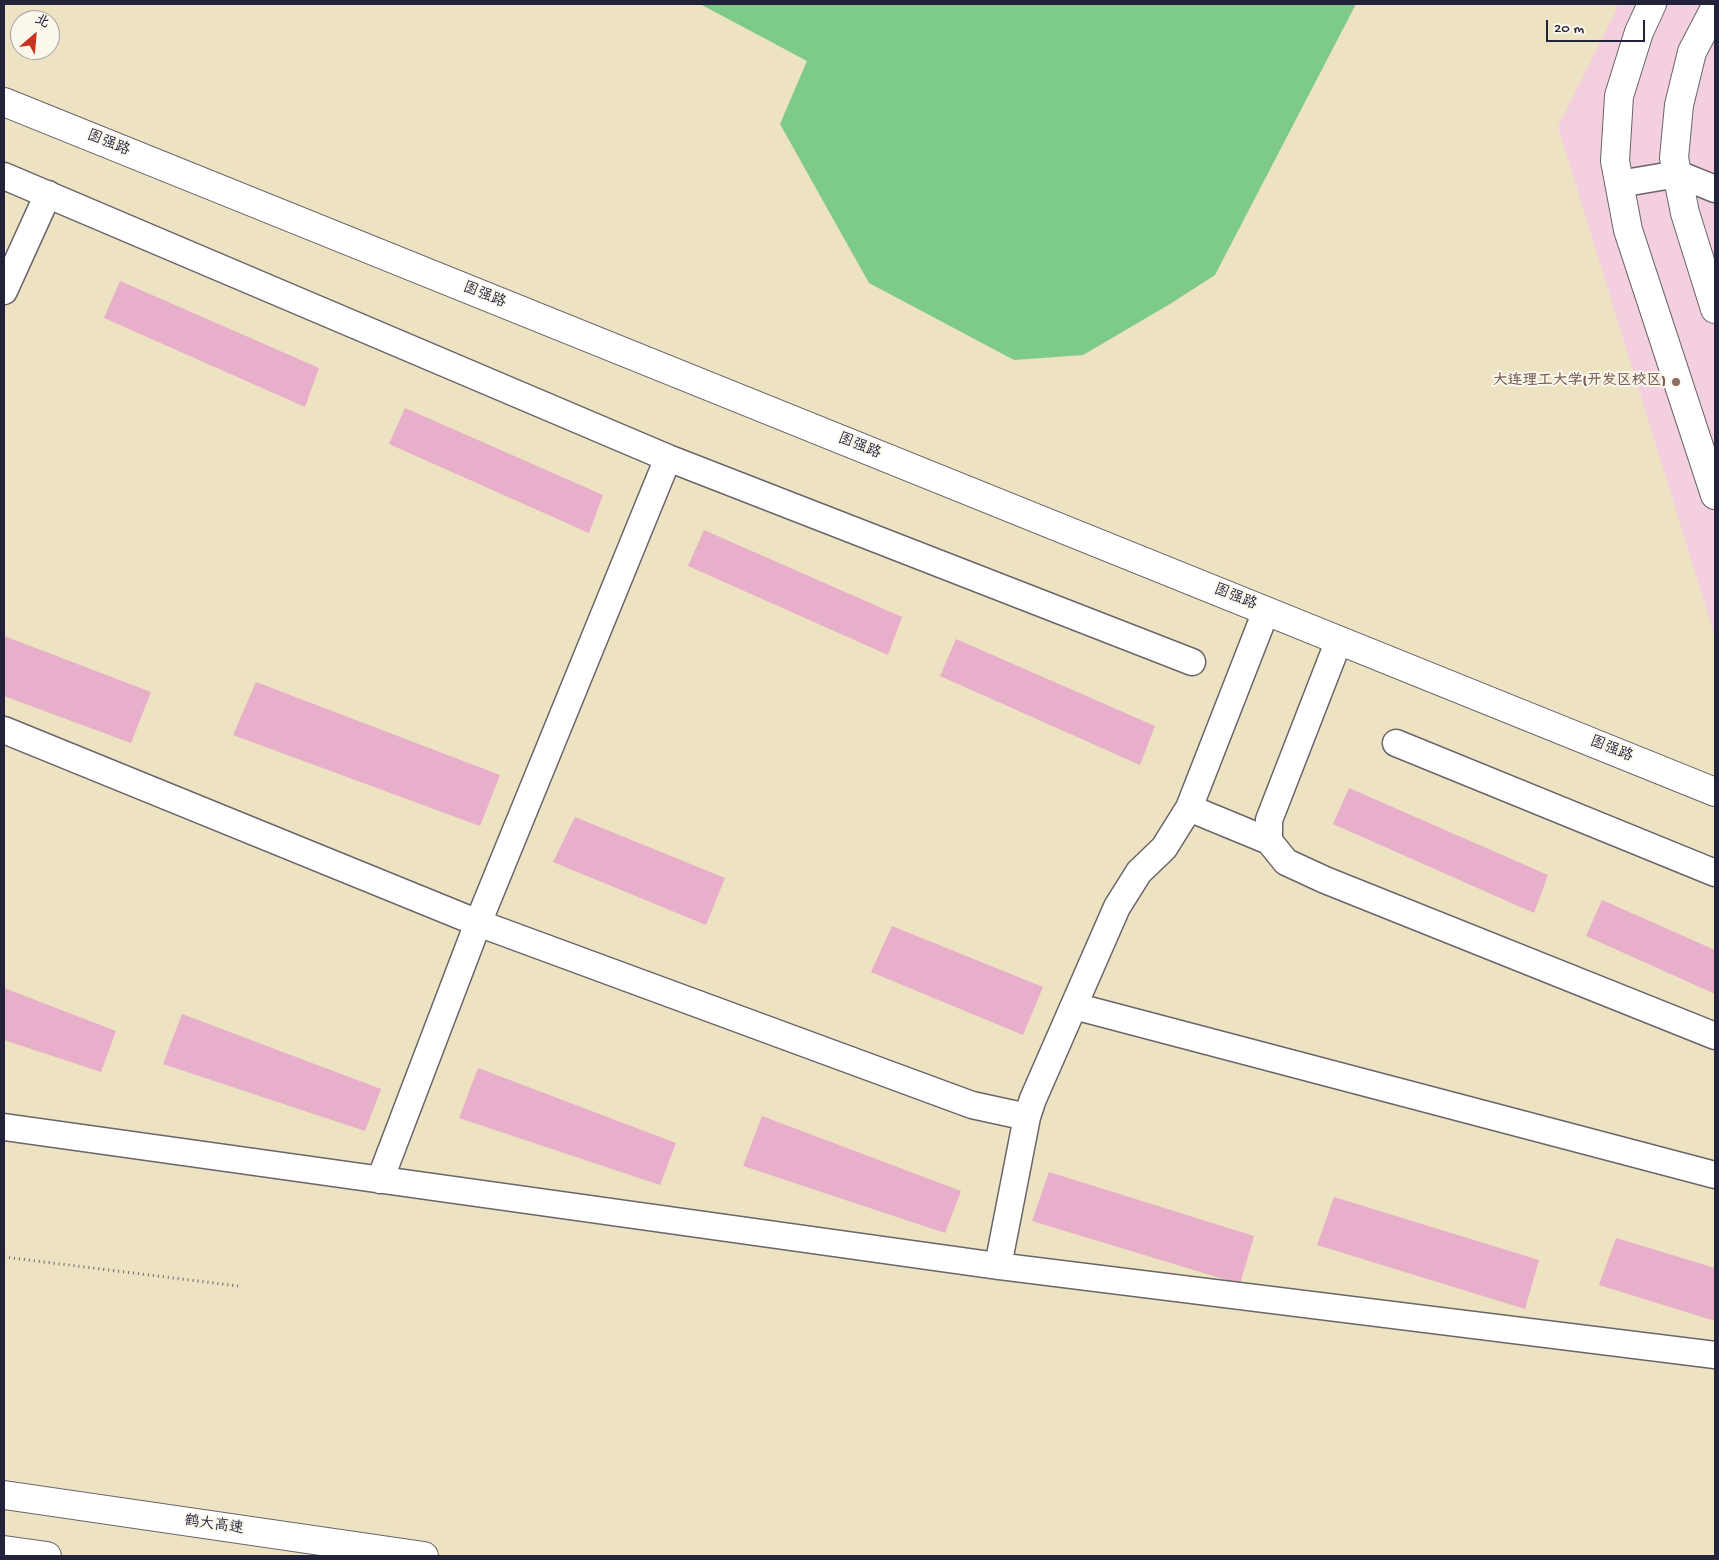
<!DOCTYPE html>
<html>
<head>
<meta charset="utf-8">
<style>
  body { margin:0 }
  #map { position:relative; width:1719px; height:1560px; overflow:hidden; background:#ede2c1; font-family:"Gochi Hand","LXGW WenKai TC",sans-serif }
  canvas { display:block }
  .frame { position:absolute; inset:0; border:5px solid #22223b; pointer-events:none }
  .north { position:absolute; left:10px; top:10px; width:50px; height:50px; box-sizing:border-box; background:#fbf7ec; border:1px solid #a4a2a5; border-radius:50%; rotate:27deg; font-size:14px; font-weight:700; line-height:20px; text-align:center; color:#22223b }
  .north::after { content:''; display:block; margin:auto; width:18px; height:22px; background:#c8321e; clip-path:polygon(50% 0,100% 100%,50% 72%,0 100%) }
  .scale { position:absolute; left:1546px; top:20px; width:99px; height:22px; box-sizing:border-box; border:2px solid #22223b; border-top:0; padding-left:6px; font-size:15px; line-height:18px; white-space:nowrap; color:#22223b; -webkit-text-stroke:4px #fbf7ec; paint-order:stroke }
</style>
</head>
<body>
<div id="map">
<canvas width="1719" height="1560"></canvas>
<div class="frame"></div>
<div class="north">北</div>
<div class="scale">20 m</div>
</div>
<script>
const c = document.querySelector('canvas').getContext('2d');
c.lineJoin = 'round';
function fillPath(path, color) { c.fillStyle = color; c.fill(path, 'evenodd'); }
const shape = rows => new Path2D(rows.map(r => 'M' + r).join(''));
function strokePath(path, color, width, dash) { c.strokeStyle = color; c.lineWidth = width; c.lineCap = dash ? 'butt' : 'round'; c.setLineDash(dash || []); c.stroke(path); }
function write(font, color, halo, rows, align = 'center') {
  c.font = font + ' "Gochi Hand","LXGW WenKai TC",sans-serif'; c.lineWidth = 4; c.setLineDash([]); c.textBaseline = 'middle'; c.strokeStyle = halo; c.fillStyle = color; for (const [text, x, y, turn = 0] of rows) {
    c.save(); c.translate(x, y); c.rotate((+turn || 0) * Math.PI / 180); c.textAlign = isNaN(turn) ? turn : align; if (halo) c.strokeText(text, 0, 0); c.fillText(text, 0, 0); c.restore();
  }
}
fillPath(shape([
  [1619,4,1715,4,1715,637,1558,127]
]), '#f3cfe0');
fillPath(shape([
  [700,4,1356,4,1215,275,1170,304,1083,355,1014,360,869,283,780,124,807,61]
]), '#7dca89');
fillPath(shape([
  [120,281,319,368,305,407,104,318],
  [405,408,603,495,589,533,389,444],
  [704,530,902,617,888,655,688,566],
  [4,636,151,692,131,743,4,696],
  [956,639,1155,726,1140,765,940,676],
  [256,682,500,775,480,826,233,735],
  [1349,788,1548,875,1534,913,1333,824],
  [575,817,725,878,706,925,553,862],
  [1602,900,1715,950,1715,994,1586,936],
  [892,926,1043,987,1023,1035,871,972],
  [4,988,116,1031,101,1072,4,1040],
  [182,1014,381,1089,365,1131,163,1064],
  [478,1068,676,1143,660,1185,459,1118],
  [762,1116,961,1191,945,1233,743,1166],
  [1049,1172,1254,1236,1240,1284,1032,1221],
  [1334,1197,1539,1260,1525,1309,1317,1245],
  [1616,1238,1715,1268,1715,1321,1599,1285]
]), '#e7afc9');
const street = shape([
  [4,176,668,458,1192,662],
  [1619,184,1678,174,1715,189],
  [4,291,48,194],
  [1339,640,1269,820,1269,841,1286,862,1325,880,1715,1036],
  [4,730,478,923,972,1105,1027,1117,1033,1099,1117,907,1139,872,1164,848,1189,808,1266,611],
  [1396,743,1715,873],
  [1189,808,1269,841],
  [1074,1006,1715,1175],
  [4,1127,998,1266,1715,1355],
  [380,1180,478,923,668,458],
  [998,1266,1027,1117]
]);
const secondary = shape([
  [1652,4,1639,32,1619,96,1615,161,1628,230,1715,495],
  [1715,8,1692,52,1679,105,1674,158,1685,213,1715,309],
  [4,102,1715,792]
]);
const highway = shape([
  [4,1495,424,1556],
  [4,1550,47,1556]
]);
strokePath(street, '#69656a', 29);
strokePath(secondary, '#69656a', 30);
strokePath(highway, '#69656a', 30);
strokePath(shape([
  [4,1257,238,1286]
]), '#69656a', 3, [1, 4]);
strokePath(street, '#fff', 26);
strokePath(secondary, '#fff', 28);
strokePath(highway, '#fff', 28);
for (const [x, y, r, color] of [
  [1676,382,5,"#8d6e63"]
]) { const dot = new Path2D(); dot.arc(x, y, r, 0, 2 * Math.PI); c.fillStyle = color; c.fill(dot); strokePath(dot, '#fbf7ec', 2); }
write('15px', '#22223b', '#fbf7ec', [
  ["图强路",108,144,22],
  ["图强路",484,296,22],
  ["图强路",859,447,22],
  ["图强路",1235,598,22],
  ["图强路",1611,750,22],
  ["鹤大高速",214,1526,8]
]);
write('bold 15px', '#785e54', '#fbf7ec', [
  ["大连理工大学(开发区校区)",1666,382]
], 'right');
</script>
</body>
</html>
